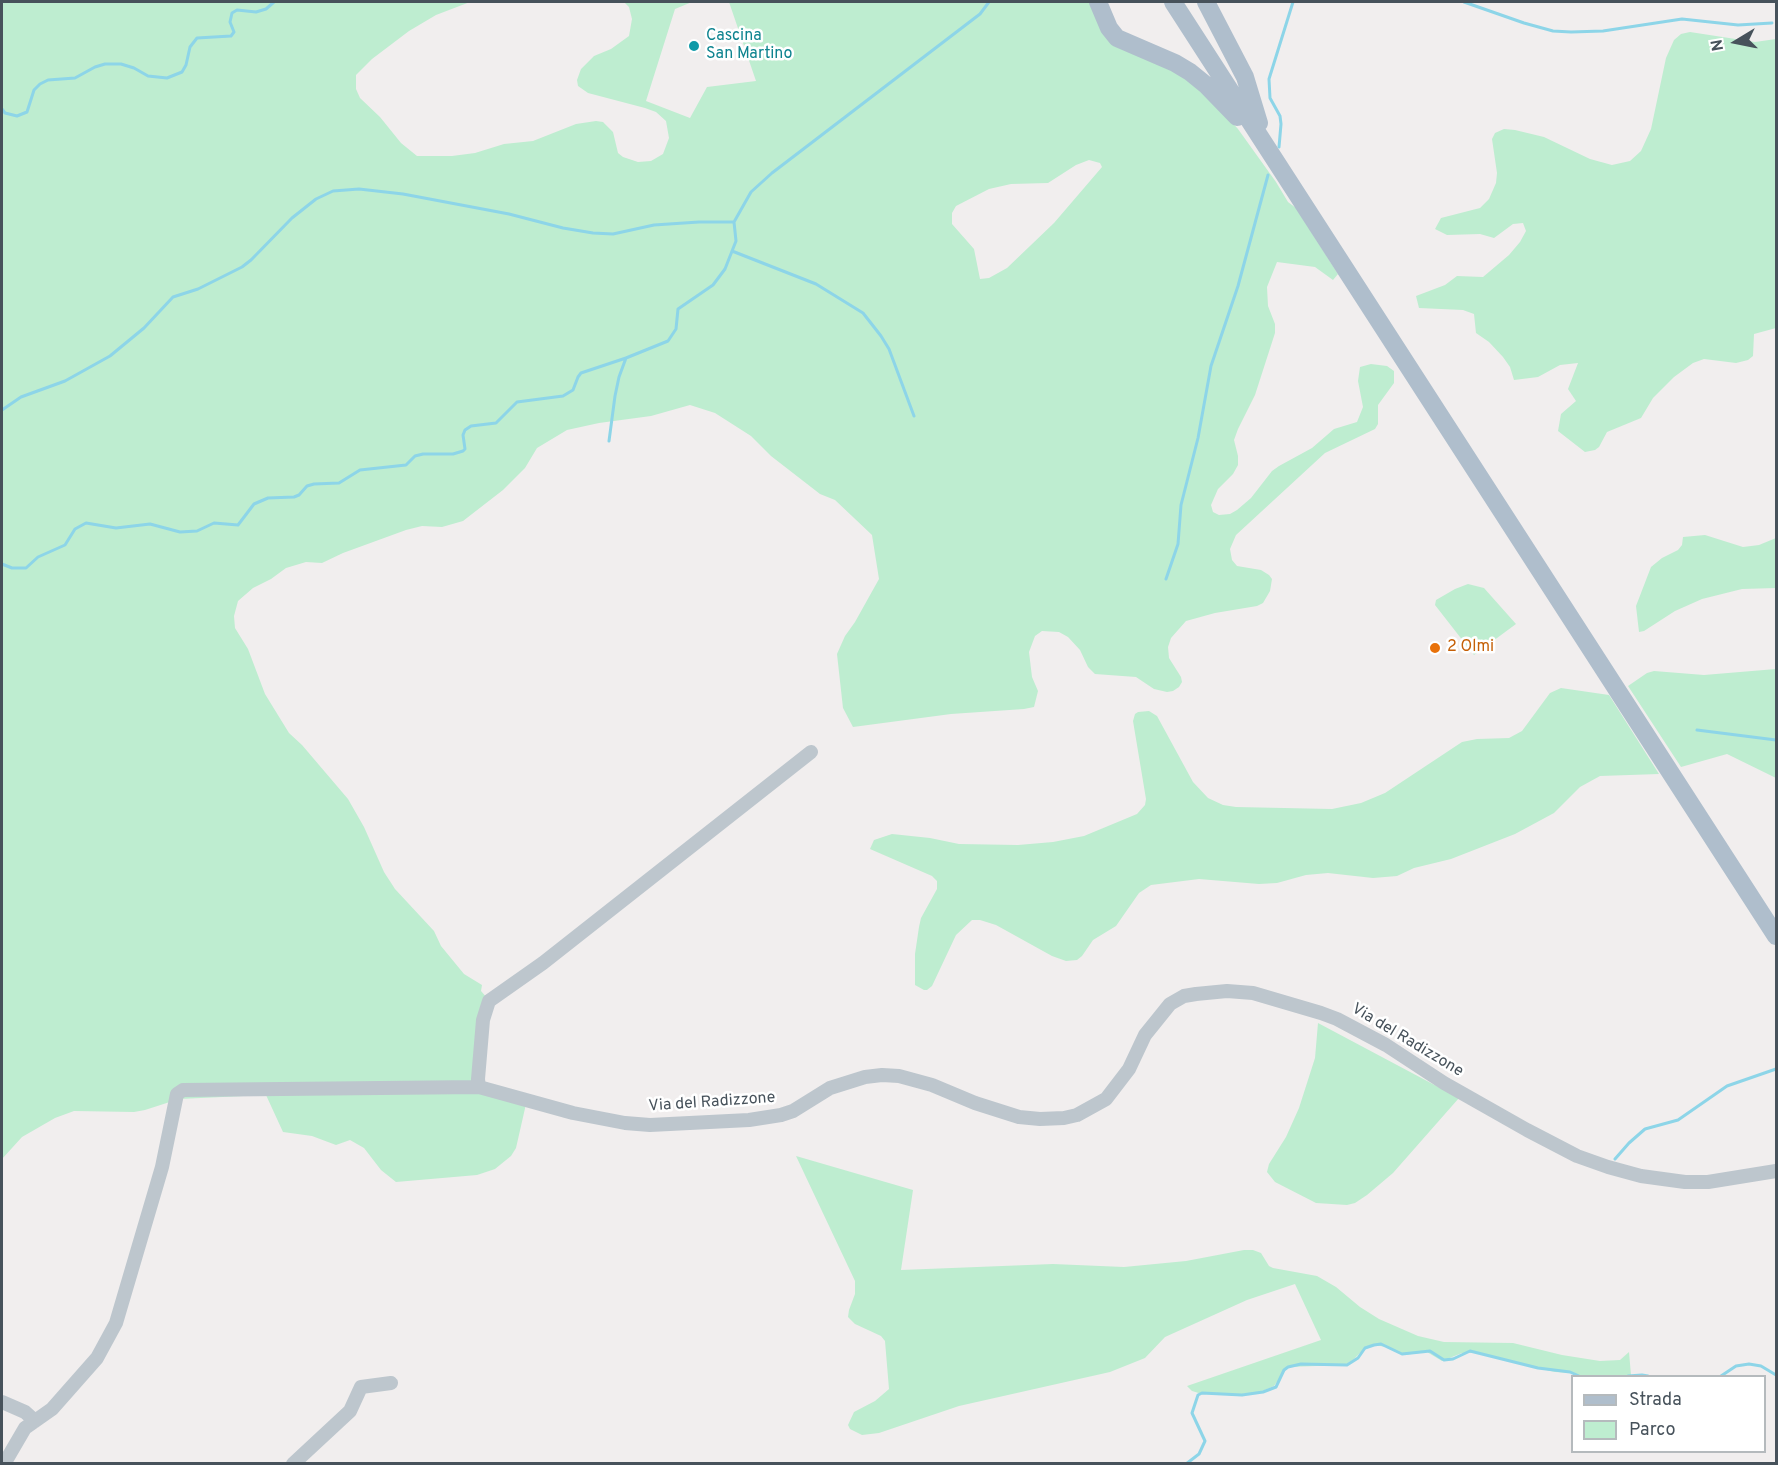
<!DOCTYPE html>
<html>
<head>
<meta charset="utf-8">
<style>
  body { margin:0 }
  #map { position:relative; width:1778px; height:1465px; overflow:hidden; background:#f1eeee; font-family:Overpass,sans-serif }
  canvas { display:block }
  .frame { position:absolute; inset:0; border:3px solid #47525b; pointer-events:none }
  .legend { position:absolute; left:1571px; top:1375px; width:195px; height:78px; box-sizing:border-box; background:#fff; border:2px solid #b5babd; margin:0; padding:8px 10px; list-style:none; font-size:18px; color:#47525b }
  .legend li { display:flex; align-items:center; gap:12px; height:30px }
  .legend b { width:30px; border:2px solid #b5babd }
  .north { position:absolute; left:1706px; top:12px; width:60px; height:60px; -webkit-text-stroke:4px #fff; paint-order:stroke; rotate:260deg; font-size:16px; font-weight:700; line-height:24px; text-align:center; color:#47525b }
  .north::after { content:''; display:block; margin:auto; width:21px; height:27px; background:#47525b; clip-path:polygon(50% 0,100% 100%,50% 72%,0 100%) }
</style>
</head>
<body>
<div id="map">
<canvas width="1778" height="1465"></canvas>
<div class="frame"></div>
<ul class="legend">
<li><b style="height:8px;background:#afbecc"></b>Strada</li>
<li><b style="height:16px;background:#beedd0"></b>Parco</li>
</ul>
<div class="north">N</div>
</div>
<script>
const c = document.querySelector('canvas').getContext('2d');
c.lineJoin = 'round';
function fillPath(path, color) { c.fillStyle = color; c.fill(path, 'evenodd'); }
const shape = rows => new Path2D(rows.map(r => 'M' + r).join(''));
function strokePath(path, color, width, dash) { c.strokeStyle = color; c.lineWidth = width; c.lineCap = dash ? 'butt' : 'round'; c.setLineDash(dash || []); c.stroke(path); }
function write(font, color, halo, rows, align = 'center') {
  c.font = font + ' Overpass,sans-serif'; c.lineWidth = 5; c.setLineDash([]); c.textBaseline = 'middle'; c.strokeStyle = halo; c.fillStyle = color; for (const [text, x, y, turn = 0] of rows) {
    c.save(); c.translate(x, y); c.rotate((+turn || 0) * Math.PI / 180); c.textAlign = isNaN(turn) ? turn : align; if (halo) c.strokeText(text, 0, 0); c.fillText(text, 0, 0); c.restore();
  }
}
fillPath(shape([
  [2,2,470,2,436,15,409,31,372,59,356,75,356,89,360,98,380,117,401,143,417,156,452,156,475,153,504,144,533,141,576,124,596,121,603,122,613,132,618,153,623,157,638,162,651,161,663,154,669,138,666,121,656,112,645,108,588,93,578,86,577,80,581,69,594,56,611,49,629,36,632,19,629,7,624,2,692,2,675,9,646,101,690,118,707,87,756,81,729,2,1093,2,1100,21,1197,84,1238,129,1276,182,1288,202,1296,208,1338,274,1333,280,1315,267,1277,262,1267,287,1268,306,1275,324,1275,333,1255,395,1238,429,1234,440,1238,456,1238,465,1233,474,1218,489,1211,505,1213,512,1219,515,1230,514,1237,510,1251,498,1272,471,1279,466,1312,448,1334,429,1357,422,1363,407,1358,381,1360,367,1371,364,1387,366,1394,371,1394,383,1378,405,1378,424,1375,429,1325,453,1236,535,1230,549,1232,560,1237,566,1261,570,1269,575,1272,579,1270,591,1263,603,1257,606,1215,613,1186,621,1171,638,1168,647,1169,658,1181,677,1182,682,1179,687,1173,691,1167,692,1154,689,1136,677,1095,674,1088,667,1080,650,1068,637,1059,632,1042,631,1035,636,1029,652,1032,677,1038,691,1034,707,1024,709,951,714,853,727,843,708,837,654,845,636,855,622,879,579,872,535,835,500,820,494,771,456,751,436,715,413,690,405,651,416,599,423,567,430,537,448,525,468,503,490,463,521,442,527,422,526,406,530,343,553,322,563,306,562,286,568,271,579,253,588,238,601,234,616,235,628,248,649,265,694,289,733,302,745,348,799,364,827,384,872,395,889,434,931,441,946,464,974,482,985,481,991,488,999,475,1089,526,1104,516,1148,511,1156,495,1169,477,1175,396,1182,381,1170,364,1148,350,1140,336,1145,312,1136,283,1132,266,1095,179,1099,145,1110,134,1112,74,1111,55,1118,22,1137,2,1159],
  [1089,160,1100,163,1102,167,1054,223,1007,268,989,278,980,279,974,249,952,224,952,213,956,206,989,189,1011,184,1048,183,1076,165],
  [1690,32,1755,42,1776,39,1776,328,1754,334,1753,356,1748,360,1736,363,1704,359,1693,363,1674,377,1653,398,1641,418,1607,432,1599,447,1595,450,1585,452,1558,431,1561,414,1576,401,1568,389,1578,363,1560,365,1538,377,1514,380,1510,367,1503,357,1489,342,1476,333,1474,314,1463,310,1419,308,1416,296,1445,285,1457,276,1483,277,1509,255,1520,242,1526,231,1523,223,1513,224,1494,238,1480,234,1447,235,1435,229,1441,218,1480,208,1489,199,1496,183,1497,173,1492,139,1495,133,1504,129,1515,130,1544,137,1590,159,1612,165,1630,161,1641,151,1651,129,1666,58,1674,40,1681,34],
  [1705,535,1743,547,1759,545,1776,538,1776,588,1742,589,1702,599,1675,611,1644,631,1639,632,1636,606,1651,567,1662,558,1678,550,1682,545,1683,537],
  [1468,584,1484,588,1516,624,1474,655,1435,605,1436,600,1455,589],
  [1776,669,1776,778,1727,754,1681,767,1628,686,1647,673,1654,671,1704,675],
  [1561,688,1609,695,1659,774,1600,776,1580,787,1554,813,1515,834,1451,859,1414,868,1397,876,1373,878,1328,873,1306,875,1277,883,1259,884,1199,879,1151,885,1139,893,1116,926,1093,940,1082,956,1077,960,1066,961,1052,956,996,925,980,920,972,920,956,935,932,986,927,990,924,990,915,985,915,954,919,927,921,918,937,889,937,881,932,876,870,849,874,840,892,834,930,838,959,844,1018,845,1053,842,1084,836,1137,814,1145,805,1146,799,1133,721,1135,714,1138,712,1149,711,1157,716,1193,782,1208,798,1223,805,1236,807,1332,809,1361,803,1385,793,1462,742,1477,739,1509,738,1522,731,1550,693],
  [1318,1023,1459,1098,1393,1173,1367,1195,1355,1203,1347,1205,1316,1203,1275,1182,1267,1172,1269,1164,1286,1137,1299,1108,1315,1058],
  [796,1156,913,1190,901,1270,1053,1264,1124,1267,1186,1261,1244,1250,1253,1250,1261,1253,1269,1266,1273,1268,1317,1276,1336,1287,1360,1307,1379,1319,1418,1336,1444,1342,1513,1343,1562,1355,1600,1361,1620,1360,1629,1352,1631,1375,1630,1376,1578,1376,1573,1373,1555,1372,1476,1353,1462,1353,1442,1361,1427,1352,1403,1355,1386,1347,1374,1345,1362,1351,1354,1359,1345,1365,1288,1367,1274,1386,1260,1392,1234,1395,1202,1394,1192,1391,1187,1386,1321,1340,1295,1284,1247,1300,1165,1337,1145,1358,1110,1372,959,1406,879,1433,862,1435,850,1429,848,1425,854,1412,875,1401,889,1389,885,1341,881,1336,855,1324,848,1317,849,1310,855,1294,855,1281]
]), '#beedd0');
strokePath(shape([
  [1464,2,1524,23,1553,31,1571,32,1603,31,1682,19,1738,25,1772,23],
  [2,109,5,113,17,116,27,112,34,90,40,84,48,80,75,78,95,67,105,64,121,64,134,68,148,76,167,78,182,72,186,65,190,47,197,38,231,36,234,32,230,22,232,13,237,10,256,12,266,9,274,2],
  [1279,147,1281,124,1280,116,1270,98,1269,79,1293,2],
  [732,251,816,284,863,313,881,336,889,349,914,416],
  [626,358,668,341,676,329,678,309,713,285,725,269,736,241,734,222,751,192,772,173,980,14,989,2],
  [2,410,21,397,65,381,110,356,144,328,173,297,198,289,242,267,251,260,292,218,316,199,333,191,359,189,403,194,509,214,563,228,593,233,613,234,654,225,699,222,734,222],
  [2,564,12,568,26,568,38,557,65,545,75,529,86,523,116,528,150,524,180,532,197,531,214,523,238,525,254,504,268,498,294,497,299,495,307,486,314,484,339,483,360,470,406,465,415,456,423,454,453,454,463,451,465,449,463,435,465,430,471,426,496,423,517,402,563,396,573,390,578,377,581,373,626,358,619,377,615,396,609,441],
  [1166,579,1178,544,1181,505,1198,438,1211,366,1238,286,1268,175],
  [1697,730,1776,740],
  [1615,1159,1629,1143,1645,1129,1678,1120,1727,1086,1776,1069],
  [1628,1376,1642,1375,1648,1376],
  [1721,1376,1736,1366,1749,1364,1761,1366,1776,1375],
  [1186,1464,1199,1454,1205,1441,1192,1413,1198,1395,1202,1393,1242,1395,1263,1392,1276,1387,1284,1370,1288,1367,1301,1364,1347,1365,1358,1358,1365,1348,1374,1345,1381,1344,1402,1354,1430,1351,1444,1360,1453,1359,1470,1351,1538,1368,1570,1372,1579,1376]
]), '#8dd5e8', 3);
strokePath(shape([
  [479,1087,478,1079,483,1020,489,1001,543,963,811,752],
  [2,1402,25,1412,35,1421],
  [4,1464,25,1428,52,1409,97,1358,116,1323,162,1167,177,1094,183,1090,479,1087,573,1113,625,1123,650,1125,749,1120,781,1115,793,1111,830,1088,865,1077,882,1075,899,1076,932,1085,975,1103,1019,1117,1040,1119,1064,1118,1077,1115,1106,1099,1129,1069,1145,1035,1170,1004,1184,996,1196,994,1227,991,1253,993,1321,1013,1337,1019,1386,1045,1444,1083,1527,1130,1577,1156,1608,1167,1641,1176,1685,1182,1708,1182,1776,1171],
  [293,1464,350,1411,361,1387,391,1383]
]), '#bdc6cd', 14);
strokePath(shape([
  [1098,2,1109,28,1117,38,1175,63,1190,72,1206,85,1237,117],
  [1173,2,1776,936],
  [1206,2,1245,77,1259,123]
]), '#afbecc', 18);
for (const [x, y, r, color] of [
  [694,46,6,"#0f9aa8"],
  [1435,648,6,"#e8710a"]
]) { const dot = new Path2D(); dot.arc(x, y, r, 0, 2 * Math.PI); c.fillStyle = color; c.fill(dot); strokePath(dot, '#fff', 2); }
write('16px', '#0d838f', '#fff', [
  ["Cascina",706,37],
  ["San Martino",706,55]
], 'left');
write('16px', '#c56008', '#fff', [
  ["2 Olmi",1447,648]
], 'left');
write('16px', '#47525b', '#fff', [
  ["Via del Radizzone",1407,1041,31],
  ["Via del Radizzone",712,1103,-4]
]);
</script>
</body>
</html>
